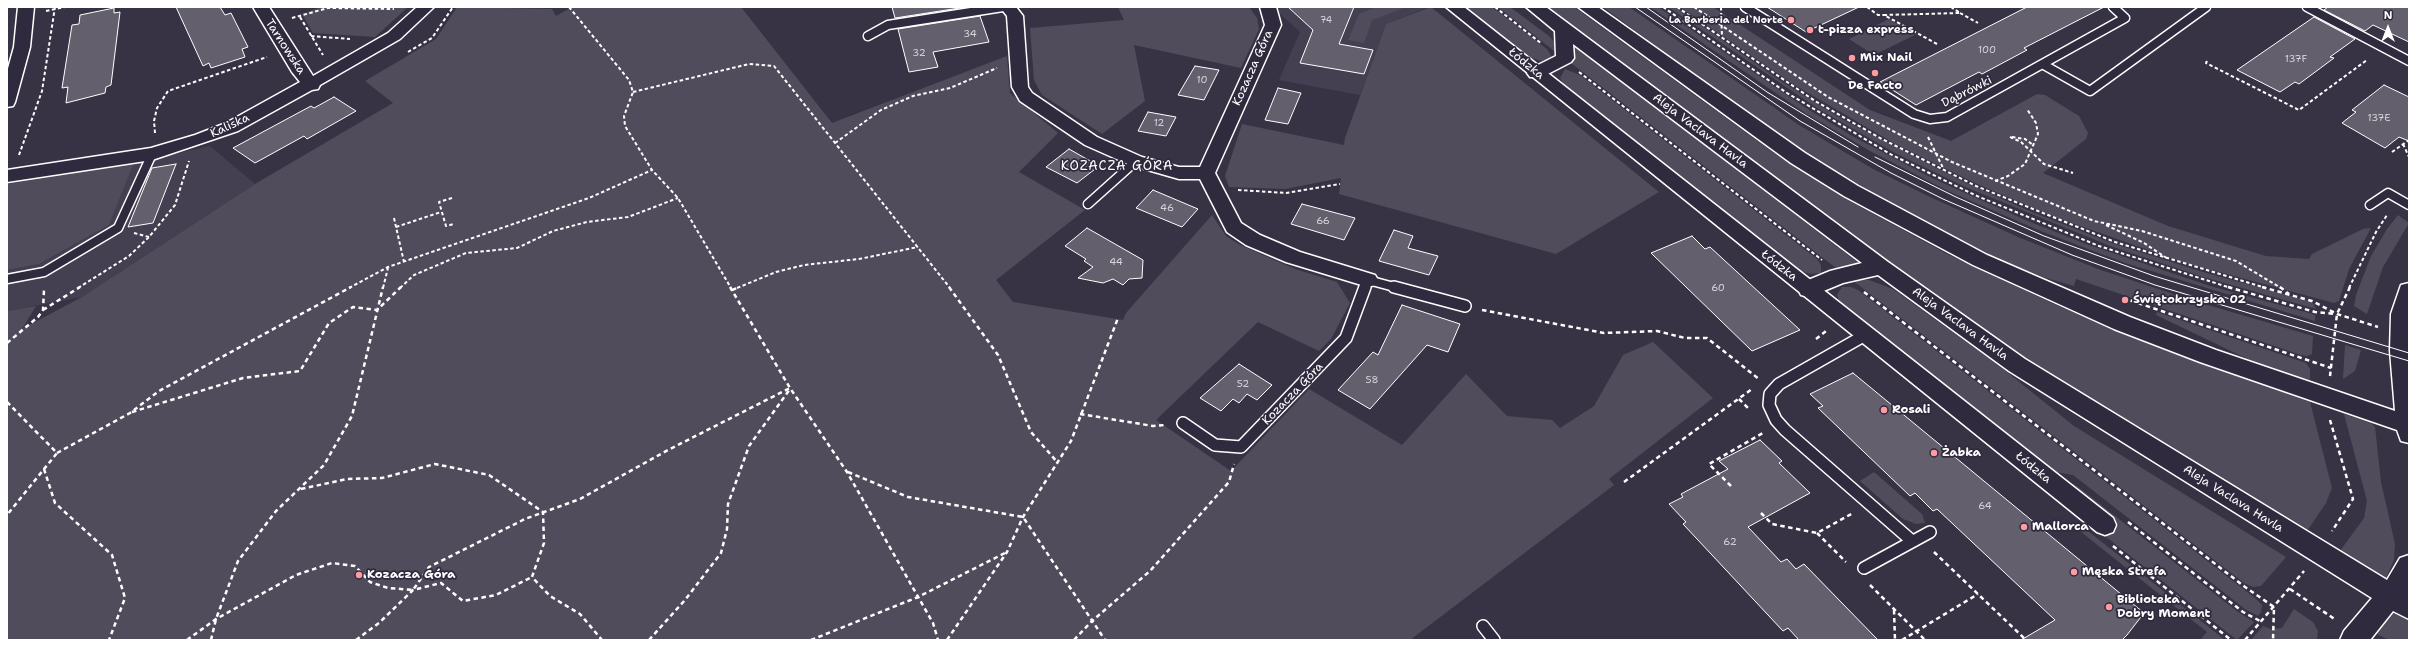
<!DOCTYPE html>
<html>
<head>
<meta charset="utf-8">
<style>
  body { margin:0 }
  #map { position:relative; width:2416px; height:647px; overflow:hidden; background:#373345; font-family:"Shantell Sans",sans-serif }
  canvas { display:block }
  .frame { position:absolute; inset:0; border:8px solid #fff; pointer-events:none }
  .north { position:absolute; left:2368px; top:8px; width:40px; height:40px; -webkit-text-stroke:3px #2f2a3d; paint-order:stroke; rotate:0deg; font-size:11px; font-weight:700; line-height:16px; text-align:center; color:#fff }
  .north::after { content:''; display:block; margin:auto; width:14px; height:18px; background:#fff; clip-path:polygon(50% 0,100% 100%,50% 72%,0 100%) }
</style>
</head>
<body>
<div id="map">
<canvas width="2416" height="647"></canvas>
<div class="frame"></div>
<div class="north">N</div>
</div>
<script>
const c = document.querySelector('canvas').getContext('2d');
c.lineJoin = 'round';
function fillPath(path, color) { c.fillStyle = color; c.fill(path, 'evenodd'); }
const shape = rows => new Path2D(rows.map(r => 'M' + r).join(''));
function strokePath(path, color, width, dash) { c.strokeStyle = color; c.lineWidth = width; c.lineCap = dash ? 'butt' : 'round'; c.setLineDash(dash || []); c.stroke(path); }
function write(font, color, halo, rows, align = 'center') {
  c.font = font + ' "Shantell Sans",sans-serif'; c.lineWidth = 3.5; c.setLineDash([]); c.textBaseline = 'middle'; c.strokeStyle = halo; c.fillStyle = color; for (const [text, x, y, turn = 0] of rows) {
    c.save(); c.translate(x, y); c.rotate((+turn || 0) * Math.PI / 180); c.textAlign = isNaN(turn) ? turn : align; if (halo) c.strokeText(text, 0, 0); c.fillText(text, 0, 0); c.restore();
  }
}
fillPath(shape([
  [1280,7,1429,7,1386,24,1360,95,1279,80,1300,32,1278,12],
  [210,146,255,184,82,297,7,311,7,270,39,264,109,225,134,163]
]), '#444051');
fillPath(shape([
  [321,7,408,7,375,37,313,33,302,14],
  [457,7,552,9,556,16,572,7,741,7,832,123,1007,56,1010,93,1058,133,1019,172,1085,210,996,280,1013,302,1123,320,1126,313,1212,215,1226,236,1240,245,1295,269,1337,282,1350,303,1331,339,1319,351,1258,322,1156,420,1231,471,1309,389,1402,445,1466,374,1507,416,1552,420,1560,428,1594,406,1623,355,1653,342,1713,398,1609,479,1614,485,1410,640,7,640,7,311,36,306,22,329,82,297,255,184,393,103,365,81,436,39],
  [1118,7,1249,7,1257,18,1259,29,1241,68,1134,45,1145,101,1102,134,1042,95,1034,80,1030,28,1124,20],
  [1376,7,1407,7,1372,20,1364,43,1348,40,1359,14],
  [1431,7,1659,192,1556,254,1339,194,1341,178,1285,189,1229,187,1225,176,1242,124,1344,145,1345,138,1386,24],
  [1463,7,1492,7,1547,49,1553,59,1541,61,1529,57],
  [1498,7,1510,7,1549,36,1556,44,1558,54],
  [1548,7,1574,7,1778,156,1855,204,1949,255,2052,303,2136,339,2310,402,2332,488,2326,503,2307,531,2047,373,1929,292],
  [1603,7,1629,7,1799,125,1873,169,1930,197,2018,237,2098,269,2191,300,2313,336,2312,354,2307,356,2301,355,2076,279,2074,286,2046,278,1991,256,1902,210,1809,155,1756,120],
  [1650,7,1658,7,1806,108,1854,137,1934,179,2028,221,2086,244,2210,286,2309,313,2315,315,2315,321,2125,263,2038,230,1948,191,1870,151,1805,113],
  [1668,7,1675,7,1784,83,1842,119,1964,182,2032,212,2112,243,2203,272,2309,301,2313,303,2316,309,2203,277,2110,246,1963,186,1895,153,1820,110],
  [1680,7,1713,7,1870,110,1951,141,2037,94,2045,95,2079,116,2088,133,2086,139,2043,173,2168,226,2266,256,2309,259,2312,254,2363,229,2371,228,2349,269,2339,301,2334,303,2182,262,2055,217,1977,184,1897,145,1796,86],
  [1889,19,1915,35,1874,55,1849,39],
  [1573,45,1857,262,1859,265,1836,268,1571,63,1574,56],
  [1565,69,1580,75,1817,259,1821,265,1821,273,1811,274,1797,270,1566,87,1560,78],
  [134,163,109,225,39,264,7,270,7,184],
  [2398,215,2409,223,2383,267,2367,314,2354,306,2356,295,2371,256,2387,229],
  [1857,279,1869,280,1893,289,1997,364,2074,426,2286,557,2261,586,2253,587,2244,583,1852,280],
  [1842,287,1851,287,1858,290,2255,598,2262,605,2261,612,2258,616,2245,609,2073,475,2055,472,1839,302,1837,295],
  [2157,312,2306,363,2310,369,2310,380,2282,373,2256,363,2156,315],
  [2345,345,2361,350,2355,371,2343,379],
  [2344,414,2371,423,2375,427,2381,482,2395,544,2394,560,2386,578,2340,551,2364,518,2367,501],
  [1874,472,1922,514,1925,523,1916,524,1903,519,1860,481],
  [2065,480,2078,487,2238,612,2254,622,2237,640,2105,536,2119,525],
  [2083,527,2225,640,2200,640,2207,632,2076,528],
  [2294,609,2313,622,2318,631,2317,640,2251,640,2263,626,2271,629,2282,628],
  [2393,613,2409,620,2409,640,2389,640,2377,634]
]), '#514c5c');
const building = shape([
  [176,7,220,7,225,15,231,13,248,47,242,49,245,57,211,68,209,63,203,66,176,7],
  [892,7,966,7,895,18,892,7],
  [1288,7,1354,7,1339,44,1373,50,1364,74,1300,63,1313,30,1288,7],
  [1767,7,1859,7,1806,32,1767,7],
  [2027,7,2104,7,2024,48,2027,50,1982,74,1979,72,1916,105,1880,82,2027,7],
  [2328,7,2409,7,2409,42,2373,25,2365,31,2324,10,2328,7],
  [114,8,114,13,120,12,111,85,106,87,105,93,66,103,68,87,62,88,72,25,79,24,80,15,114,8],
  [980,16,989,42,933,52,938,67,909,72,898,29,980,16],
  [2314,17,2355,39,2330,57,2334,58,2299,84,2295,82,2280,92,2237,70,2314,17],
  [1195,66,1219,70,1204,100,1178,95,1195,66],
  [2384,85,2409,97,2409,141,2399,137,2385,148,2342,123,2356,112,2352,110,2384,85],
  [1278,88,1301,93,1288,124,1265,120,1278,88],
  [334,97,356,111,307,139,304,136,255,163,233,148,311,106,314,108,334,97],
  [1148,112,1176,117,1166,136,1138,131,1148,112],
  [1069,149,1099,166,1077,183,1046,167,1069,149],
  [176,164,153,223,128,227,152,168,176,164],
  [1153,190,1198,209,1182,227,1136,208,1153,190],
  [1302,204,1355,218,1344,240,1291,224,1302,204],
  [1087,228,1143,260,1142,278,1129,279,1123,285,1113,279,1103,283,1078,278,1093,267,1084,261,1086,259,1065,246,1087,228],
  [1394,230,1413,236,1408,248,1438,256,1429,275,1379,261,1394,230],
  [1692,236,1705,249,1710,247,1800,330,1752,351,1651,253,1692,236],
  [1402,305,1460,324,1448,352,1427,345,1370,409,1338,390,1373,352,1378,355,1402,305],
  [1239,364,1272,385,1257,400,1247,394,1239,403,1233,399,1221,411,1200,398,1239,364],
  [1853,373,2144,613,2127,635,2122,640,2021,640,2055,620,1937,509,1933,511,1915,493,1910,496,1818,408,1823,406,1810,394,1853,373],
  [1760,440,1782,461,1779,463,1810,493,1748,527,1781,562,1787,559,1796,569,1804,564,1878,640,1799,640,1788,628,1783,631,1683,524,1686,522,1669,504,1683,497,1681,494,1728,469,1719,461,1760,440]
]);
fillPath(building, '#635f6d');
strokePath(building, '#fff', 1);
const laneFar1 = shape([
  [1745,7,1914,114,1930,119,1947,117,2125,18,2113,7],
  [2307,7,2409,61],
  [868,36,888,25,1003,7],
  [2044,65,2090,91,2206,7],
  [1088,204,1136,161],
  [2370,205,2388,193,2409,205],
  [7,279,44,272,118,228,152,154],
  [1365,288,1368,280,1398,288]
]);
const lane = shape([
  [1394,287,1465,306],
  [1867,334,1779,384,1770,394,1769,405,1776,420,1785,430,1912,541],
  [1183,423,1215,445,1241,447,1346,338,1365,287],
  [1864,568,1930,532],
  [1483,626,1494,640]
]);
const street = shape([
  [18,7,34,7,30,47,15,102,13,106,7,107,7,72,14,47,18,7],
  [253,7,269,7,313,76,388,33,417,7,434,7,400,39,320,85,318,89,312,90,238,131,152,160,7,182,7,170,151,148,195,135,226,123,300,82,292,72,253,7],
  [1000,7,1016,7,1023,16,1028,87,1032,93,1097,137,1142,157,1179,167,1200,167,1265,25,1260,7,1276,7,1281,25,1215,173,1241,223,1260,235,1300,252,1375,275,1378,280,1375,285,1368,287,1286,262,1246,245,1227,232,1200,179,1179,179,1130,165,1085,145,1020,101,1012,87,1007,16,1000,7],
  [1446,7,1464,7,2113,518,2116,525,2113,532,2105,535,2097,532,1446,7]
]);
const secondary = shape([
  [1526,7,1546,7,1888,262,2025,359,2387,580,2400,558,2409,555,2409,619,2393,611,2370,640,2340,640,2344,631,2372,598,2009,371,1878,275,1843,283,1809,297,1801,295,1798,289,1801,283,1830,271,1862,263,1573,44,1574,58,1571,62,1542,77,1530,77,1527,73,1530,69,1556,56,1555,31,1526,7],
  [1578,7,1598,7,1805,153,1858,186,1987,255,2130,317,2216,350,2395,411,2390,351,2391,314,2401,285,2409,283,2409,443,2401,441,2397,430,2200,362,2114,329,1973,265,1844,196,1791,163,1578,7]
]);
strokePath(laneFar1, '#fff', 11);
strokePath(lane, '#fff', 14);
strokePath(street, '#fff', 3);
strokePath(secondary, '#fff', 3);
strokePath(shape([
  [569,7,629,80,633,92,624,116,625,126,652,170,678,198,731,288],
  [1495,7,1542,44],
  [1663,7,1787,93,1892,155,1977,196,2099,246,2231,288],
  [1677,7,1815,101,1880,138,1976,186,2115,242,2266,288],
  [1694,7,1828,97,1952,162,2094,221,2142,231,2236,261,2281,288],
  [1721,7,1722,37],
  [1867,7,1878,15,1884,15],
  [46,11,65,7],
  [1960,13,1978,23],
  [300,17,323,55],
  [292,18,328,8,394,9],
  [311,36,350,39],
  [1937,44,1884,15,1960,13,1951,7],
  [408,52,432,38,453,7],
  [2207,61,2206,63,2299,110,2367,60],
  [1579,72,1822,260],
  [633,92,749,64,774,66,950,288],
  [155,133,154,121,157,108,168,91,267,57],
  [1928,137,1944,170],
  [2010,137,2021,142,2044,164,2073,173],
  [2012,137,2025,139,2033,145],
  [835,143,881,110,913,96,950,88,997,68],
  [2403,144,2409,157],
  [2392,152,2409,140],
  [19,155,42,91,55,7],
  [1995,181,2008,176,2025,164,2038,134,2036,123,2027,109],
  [1238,190,1286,193,1340,184],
  [452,198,439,202,446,226,454,224],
  [394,218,404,262],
  [2106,225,2144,243,2168,259],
  [396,227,441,212],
  [134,233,149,237],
  [78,288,129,256,149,237,175,205,189,161],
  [349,288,388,267,589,198,652,170],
  [383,288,388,268],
  [400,288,414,275,466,253,517,248,553,231,587,222,628,217,678,198],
  [737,288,776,272,804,265,859,259,918,247],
  [2349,288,2376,232,2387,215]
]), '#fff', 2, [3.5, 2.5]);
strokePath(shape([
  [730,287,790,388,847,472,933,623,938,640],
  [949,287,998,355,1031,432,1058,463],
  [2228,287,2315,312,2335,314],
  [2262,287,2312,301,2337,314,2378,327],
  [2280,287,2289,294],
  [732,290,740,287],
  [1864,292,2245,587,2274,607,2273,640],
  [2123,298,2331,368],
  [43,310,80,287],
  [1482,310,1604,333,1657,331,1685,338,1707,338,1759,379],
  [1816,339,1826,331],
  [7,343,38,317,43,310,44,290],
  [2330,376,2337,314,2350,287],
  [1739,399,1750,410],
  [7,402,57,453,7,515],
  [132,412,243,378,300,371,329,323,353,307,377,310,401,287],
  [1080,414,1153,426,1165,425],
  [2330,420,2353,499,2332,531],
  [57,453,130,413,159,391,351,287],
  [44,469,55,503,112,555,125,598,109,640],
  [848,472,908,497,1023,517,1105,640],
  [1624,482,1752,389],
  [1731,486,1709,464,1763,433],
  [301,489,347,479,382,478,435,464,489,475,543,512,544,543,532,577,550,596,580,614,602,640],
  [1761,513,1772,524,1817,533,1853,513],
  [2128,522,2243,612,2262,622],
  [1817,533,1846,562],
  [2113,546,2231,640],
  [1934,552,2026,640],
  [1870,585,1925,640],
  [2290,589,2336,620],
  [1894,610,1895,640],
  [187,640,216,619,296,575,332,563,355,566,370,582,388,588,413,590,429,567,525,519,580,499,668,450,790,388],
  [211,640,216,619,238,561,276,511,324,465,352,416,383,287],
  [356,640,379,623,413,590,441,583,463,601,496,595,532,577],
  [649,640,685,600,721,553,727,529,728,504,749,446,790,389],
  [811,640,918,597,1007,552],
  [947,640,1007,552,1023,517,1071,441,1118,318],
  [1074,640,1092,621,1150,571,1229,482,1234,464],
  [1902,640,1978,594],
  [2245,640,2304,571]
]), '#fff', 2.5, [4.5, 3.5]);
strokePath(laneFar1, '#2f2a3d', 8);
strokePath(lane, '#2f2a3d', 11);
fillPath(street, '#2f2a3d');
fillPath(secondary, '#2f2a3d');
strokePath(shape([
  [1635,7,1800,121,1891,173,1943,199,2072,255,2155,285,2409,361],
  [1646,7,1767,92,1858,147],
  [1875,157,1956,197,2044,236,2154,276,2409,353]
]), '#fff', 1);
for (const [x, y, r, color] of [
  [1791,20,4,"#ff9aa2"],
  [1810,30,4,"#ff9aa2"],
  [1852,58,4,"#ff9aa2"],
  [1875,73,4,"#ff9aa2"],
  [2125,300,4,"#ff9aa2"],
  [1884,410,4,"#ff9aa2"],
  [1934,453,4,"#ff9aa2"],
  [2024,527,4,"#ff9aa2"],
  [2074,572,4,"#ff9aa2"],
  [359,575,4,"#ff9aa2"],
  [2109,607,4,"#ff9aa2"]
]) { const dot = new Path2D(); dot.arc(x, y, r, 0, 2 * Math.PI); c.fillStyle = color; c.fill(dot); strokePath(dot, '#2f2a3d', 1.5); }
write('9px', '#d8d7da', null, [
  ["74",1326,21]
]);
write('bold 10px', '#fff', '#2f2a3d', [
  ["La Barberia del Norte",1783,20]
], 'right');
write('10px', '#d8d7da', null, [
  ["34",970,34],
  ["100",1987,50],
  ["32",919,53],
  ["137F",2296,59],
  ["10",1202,80],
  ["137E",2379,118],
  ["12",1159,123],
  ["46",1167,208],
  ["66",1323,221],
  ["44",1116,262],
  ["60",1718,288],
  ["58",1372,380],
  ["52",1243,384],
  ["64",1985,506],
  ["62",1730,542]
]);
write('bold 12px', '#fff', '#2f2a3d', [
  ["t-pizza express",1818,30],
  ["Mix Nail",1860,58],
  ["De Facto",1875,86,"center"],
  ["Świętokrzyska 02",2133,300],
  ["Rosali",1892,410],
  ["Żabka",1942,453],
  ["Mallorca",2032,527],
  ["Męska Strefa",2082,572],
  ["Kozacza Góra",367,575],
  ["Biblioteka",2117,600],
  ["Dobry Moment",2117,614]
], 'left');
write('12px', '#fff', '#2f2a3d', [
  ["Tarnowska",285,47,57],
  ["Łódzka",1526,64,39],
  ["Kozacza Góra",1253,68,-66],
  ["Dąbrówki",1967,92,-27],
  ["Kaliska",230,126,-25],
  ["Aleja Vaclava Havla",1700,131,37],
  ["Łódzka",1779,266,38],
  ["Aleja Vaclava Havla",1960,324,36],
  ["Kozacza Góra",1293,394,-46],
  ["Łódzka",2033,468,39],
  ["Aleja Vaclava Havla",2233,499,32]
]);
c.letterSpacing = '1px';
write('13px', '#fff', '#2f2a3d', [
  ["KOZACZA GÓRA",1117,167]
]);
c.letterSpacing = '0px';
</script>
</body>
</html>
